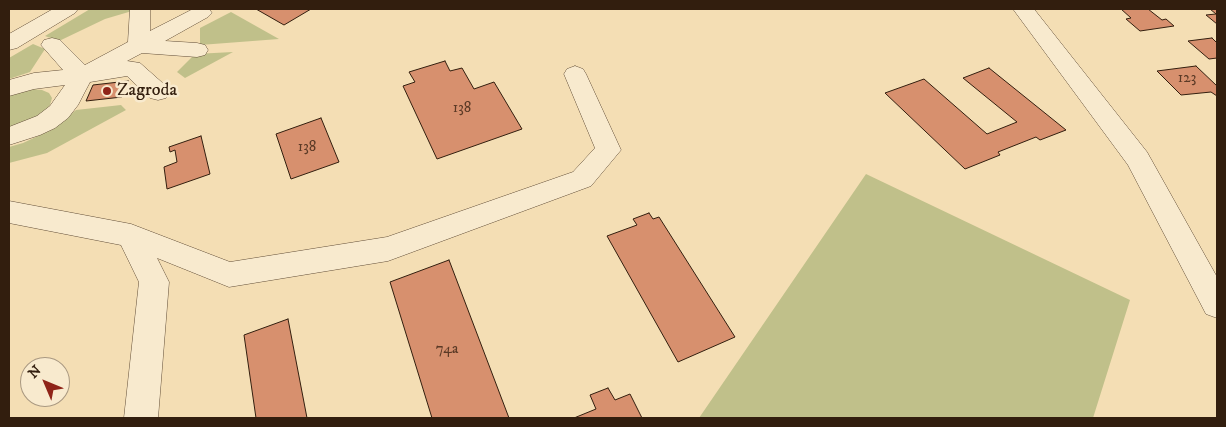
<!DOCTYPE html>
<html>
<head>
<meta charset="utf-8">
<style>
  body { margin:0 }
  #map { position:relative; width:1226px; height:427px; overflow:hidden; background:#f4deb4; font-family:"IM FELL DW Pica",serif }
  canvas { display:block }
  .frame { position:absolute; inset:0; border:10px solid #321e0e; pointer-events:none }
  .north { position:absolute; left:20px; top:357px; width:50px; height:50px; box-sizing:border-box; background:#f8eace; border:1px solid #a99881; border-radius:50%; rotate:315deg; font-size:14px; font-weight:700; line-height:20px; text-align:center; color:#321e0e }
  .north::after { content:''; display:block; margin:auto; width:18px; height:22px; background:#8f2418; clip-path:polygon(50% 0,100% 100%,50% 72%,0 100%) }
</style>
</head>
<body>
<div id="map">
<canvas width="1226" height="427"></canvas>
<div class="frame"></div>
<div class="north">N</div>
</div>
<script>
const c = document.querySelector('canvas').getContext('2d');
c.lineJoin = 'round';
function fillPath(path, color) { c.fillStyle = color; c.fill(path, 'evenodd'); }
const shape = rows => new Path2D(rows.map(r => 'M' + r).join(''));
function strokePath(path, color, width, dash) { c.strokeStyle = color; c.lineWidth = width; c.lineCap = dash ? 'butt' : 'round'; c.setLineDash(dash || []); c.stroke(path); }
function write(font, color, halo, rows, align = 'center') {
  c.font = font + ' "IM FELL DW Pica",serif'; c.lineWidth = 5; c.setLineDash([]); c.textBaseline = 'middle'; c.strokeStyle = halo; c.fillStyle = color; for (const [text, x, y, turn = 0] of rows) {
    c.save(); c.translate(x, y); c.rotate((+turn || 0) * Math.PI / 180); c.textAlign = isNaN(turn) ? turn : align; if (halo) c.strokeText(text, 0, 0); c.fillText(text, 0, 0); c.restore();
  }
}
fillPath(shape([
  [90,9,132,9,132,11,105,19,59,41,45,36],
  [231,12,279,39,200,45,200,28],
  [33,44,45,49,30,72,9,79,9,58],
  [233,52,185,78,177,72,195,54],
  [32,89,42,90,49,93,52,98,50,105,43,113,21,125,9,128,9,96],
  [121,105,126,110,47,153,9,163,9,147,23,143,53,129,76,110],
  [866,174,1130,300,1093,418,699,418]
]), '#c0c08a');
const building = shape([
  [256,9,311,9,284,25,256,9],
  [1121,9,1148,9,1162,20,1166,19,1174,26,1140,31,1126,19,1131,18,1121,9],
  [1210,9,1217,9,1217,24,1206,15,1216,14,1210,9],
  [1212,38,1217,43,1217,58,1209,59,1188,41,1212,38],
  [445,61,450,71,462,68,474,89,494,82,522,129,437,159,403,86,415,82,409,72,445,61],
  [1196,66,1217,86,1217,96,1211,92,1181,95,1157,71,1196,66],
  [989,68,1066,130,1040,140,1036,137,998,152,1000,155,965,169,885,93,924,79,987,134,1017,122,963,78,989,68],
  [128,81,122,97,86,101,93,85,128,81],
  [321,118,339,162,291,179,276,134,321,118],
  [201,136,210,174,167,189,164,167,177,162,175,150,170,152,169,147,201,136],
  [649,213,653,219,659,217,735,337,678,362,607,236,637,225,633,219,649,213],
  [449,260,509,418,432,418,390,282,449,260],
  [288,319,307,418,256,418,244,335,288,319],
  [608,388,615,400,630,394,642,418,574,418,596,409,590,395,608,388]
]);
fillPath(building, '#d7906e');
strokePath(building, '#321e0e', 1);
const minor = shape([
  [53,9,78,9,75,13,17,48,9,50,9,34,53,9],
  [130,9,150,9,150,31,193,9,209,9,212,13,208,17,165,41,197,43,205,45,208,50,205,55,197,57,142,53,127,61,140,63,166,86,170,92,166,98,158,100,150,98,127,76,90,82,78,105,68,118,55,128,40,135,9,145,9,127,37,116,50,106,65,85,34,89,9,96,9,80,34,73,63,70,41,45,44,40,52,38,60,40,85,65,128,42,130,9],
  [1013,9,1034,9,1147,152,1217,277,1217,318,1206,314,1128,165,1013,9],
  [575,66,583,69,586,74,621,150,591,186,388,261,229,287,157,258,169,282,158,418,124,418,139,282,121,245,9,223,9,201,131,224,230,262,387,237,573,172,595,148,564,74,567,69,575,66]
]);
strokePath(minor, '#624e38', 1);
fillPath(minor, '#f8eace');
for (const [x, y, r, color] of [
  [107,91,5,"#8f2418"]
]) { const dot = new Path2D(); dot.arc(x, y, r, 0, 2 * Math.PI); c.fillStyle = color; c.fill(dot); strokePath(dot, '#f8eace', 2); }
write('15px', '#5b3a26', null, [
  ["123",1187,79],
  ["138",462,109],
  ["138",307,148],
  ["74a",447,350]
]);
write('18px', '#321e0e', '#f8eace', [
  ["Zagroda",117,91]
], 'left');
</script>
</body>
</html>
